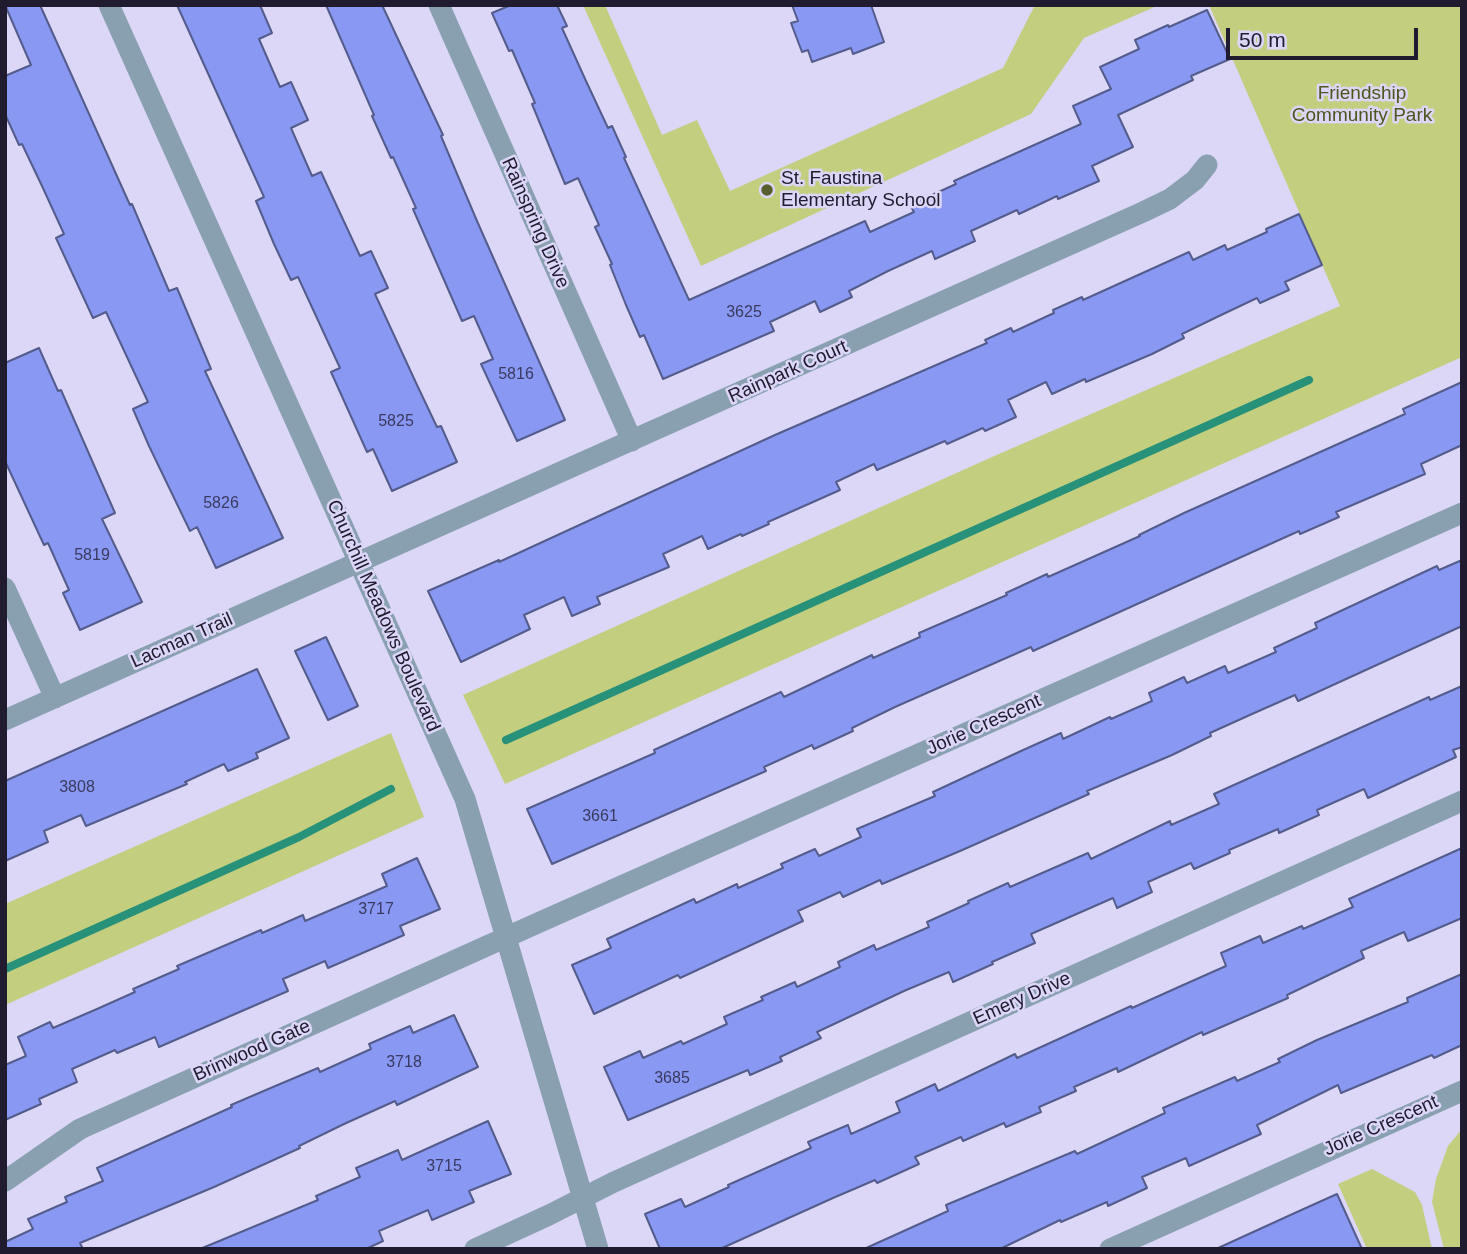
<!DOCTYPE html>
<html>
<head>
<meta charset="utf-8">
<style>
  body { margin:0 }
  #map { position:relative; width:1467px; height:1254px; overflow:hidden; background:#dcd6f7; font-family:Helvetica,sans-serif }
  canvas { display:block }
  .frame { position:absolute; inset:0; border:7px solid #201b2f; pointer-events:none }
  .scale { position:absolute; left:1226px; top:28px; width:192px; height:32px; box-sizing:border-box; border:4px solid #201b2f; border-top:0; padding-left:9px; font-size:21px; line-height:24px; white-space:nowrap; color:#201b2f; -webkit-text-stroke:5px #dcd6f7; paint-order:stroke }
</style>
</head>
<body>
<div id="map">
<canvas width="1467" height="1254"></canvas>
<div class="frame"></div>
<div class="scale">50 m</div>
</div>
<script>
const c = document.querySelector('canvas').getContext('2d');
c.lineJoin = 'round';
function fillPath(path, color) { c.fillStyle = color; c.fill(path, 'evenodd'); }
const shape = rows => new Path2D(rows.map(r => 'M' + r).join(''));
function strokePath(path, color, width, dash) { c.strokeStyle = color; c.lineWidth = width; c.lineCap = dash ? 'butt' : 'round'; c.setLineDash(dash || []); c.stroke(path); }
function write(font, color, halo, rows, align = 'center') {
  c.font = font + ' Helvetica,sans-serif'; c.lineWidth = 5; c.setLineDash([]); c.textBaseline = 'middle'; c.strokeStyle = halo; c.fillStyle = color; for (const [text, x, y, turn = 0] of rows) {
    c.save(); c.translate(x, y); c.rotate((+turn || 0) * Math.PI / 180); c.textAlign = isNaN(turn) ? turn : align; if (halo) c.strokeText(text, 0, 0); c.fillText(text, 0, 0); c.restore();
  }
}
fillPath(shape([
  [583,5,605,5,662,135,697,120,730,191,1003,68,1035,5,1159,5,1084,38,1031,114,701,266],
  [1209,5,1462,5,1462,357,505,784,463,695,992,457,1340,306],
  [391,733,424,817,5,1005,5,904],
  [1462,1129,1462,1249,1444,1249,1432,1202,1436,1179,1448,1146],
  [1372,1169,1415,1192,1422,1205,1432,1249,1367,1249,1338,1184]
]), '#c3ce7f');
strokePath(shape([
  [506,740,1309,380],
  [5,969,299,837,391,789]
]), '#27917a', 8);
const building = shape([
  [5,5,40,5,130,205,132,204,169,291,177,288,211,369,205,371,283,538,216,568,197,527,190,531,149,446,133,409,148,402,106,312,93,318,56,238,64,234,42,186,22,144,19,145,5,114,5,76,31,65,5,5],
  [177,5,260,5,272,33,259,39,280,87,291,82,308,120,291,128,312,176,321,172,360,256,371,251,388,288,375,294,417,385,437,427,441,426,457,462,392,491,373,449,367,452,331,372,340,368,298,277,291,280,274,244,256,201,264,197,177,5],
  [326,5,382,5,443,135,441,136,477,221,565,420,517,441,481,364,493,359,474,316,462,321,413,209,416,208,393,157,391,158,372,116,374,115,326,5],
  [511,5,557,5,567,26,562,28,586,81,608,128,612,126,626,157,624,158,689,300,865,221,870,232,914,212,910,205,956,184,954,181,1081,124,1073,106,1111,89,1100,67,1139,49,1135,40,1168,25,1169,27,1207,10,1230,59,1191,76,1193,80,1118,115,1133,147,1092,166,1099,181,1058,199,1057,196,1019,214,1017,210,971,231,975,241,935,259,932,251,888,271,849,291,852,297,820,312,815,301,770,322,774,331,663,379,644,335,640,337,626,305,610,265,612,264,595,227,599,225,578,178,565,184,532,104,535,103,512,50,509,51,492,13,511,5],
  [792,5,871,5,884,42,853,54,851,48,812,62,808,50,802,52,791,23,798,21,792,5],
  [1299,214,1322,265,1285,282,1289,290,1260,303,1257,298,1219,316,1182,334,1184,338,1152,354,1086,382,1085,379,1052,394,1046,382,1008,400,1016,417,985,431,983,428,947,444,945,441,877,470,874,464,836,482,840,490,768,522,769,524,742,536,741,534,708,549,702,536,663,554,669,567,597,597,600,604,572,616,564,597,524,615,530,629,461,662,428,591,499,560,499,562,775,435,987,343,985,340,1011,328,1013,332,1054,313,1053,310,1082,297,1083,300,1189,252,1193,260,1225,245,1227,250,1267,232,1266,229,1299,214],
  [39,348,58,391,61,390,115,513,102,519,142,602,80,630,63,593,69,590,48,543,44,545,5,461,5,363,39,348],
  [1462,382,1462,445,1421,464,1425,474,1336,512,1339,517,1300,534,1299,531,1033,651,1031,647,895,707,852,728,853,731,814,749,812,745,764,767,766,771,552,864,527,809,655,753,654,750,781,692,784,697,872,655,873,658,920,637,919,633,1007,595,1006,593,1047,574,1048,577,1140,536,1139,535,1184,513,1405,414,1403,409,1462,382],
  [1462,560,1462,626,1298,701,1295,695,1252,714,1210,733,1211,736,1172,755,1087,791,1089,794,960,851,882,884,880,880,843,897,840,892,798,911,803,921,680,978,678,975,594,1014,572,965,611,948,607,939,694,899,696,903,737,884,738,888,783,868,781,864,815,849,819,856,861,837,857,829,935,796,933,792,1021,751,1061,733,1063,739,1110,717,1111,719,1152,701,1149,693,1184,677,1187,683,1225,666,1228,673,1276,652,1274,648,1317,628,1315,623,1437,566,1439,570,1462,560],
  [326,637,358,706,328,720,295,651,326,637],
  [257,669,289,738,256,753,258,758,228,771,224,764,185,782,187,784,86,826,81,815,44,831,48,842,5,861,5,781,257,669],
  [1462,686,1462,747,1453,750,1456,757,1368,798,1364,789,1317,810,1319,815,1279,833,1278,829,1229,850,1230,853,1194,869,1191,863,1148,882,1152,892,1117,908,1113,898,1031,934,1035,943,992,962,993,964,953,982,949,972,904,991,817,1032,821,1038,780,1057,782,1061,750,1075,748,1070,628,1120,604,1067,640,1051,643,1058,681,1041,683,1044,727,1024,724,1017,763,1000,761,997,795,982,797,987,840,967,838,962,874,945,876,950,929,927,927,922,969,903,968,901,1008,883,1010,887,1088,853,1091,859,1170,821,1171,825,1219,804,1214,794,1429,697,1430,700,1462,686],
  [1462,848,1462,918,1408,941,1404,932,1361,951,1364,958,1287,995,1288,998,1203,1035,1202,1032,1118,1072,1117,1068,1074,1087,1076,1091,1039,1107,1041,1112,1006,1127,1004,1123,963,1141,961,1137,915,1157,919,1164,877,1183,875,1180,833,1198,720,1249,660,1249,645,1214,681,1199,685,1207,729,1187,728,1185,811,1148,808,1142,848,1125,851,1134,900,1112,896,1102,935,1084,938,1091,1015,1054,1017,1058,1131,1006,1132,1008,1181,986,1226,966,1221,953,1260,936,1263,943,1302,926,1303,929,1353,907,1349,899,1462,848],
  [417,858,440,909,400,926,404,935,328,968,325,961,283,979,288,991,159,1047,155,1037,117,1053,115,1050,72,1069,77,1082,39,1099,41,1104,5,1120,5,1065,26,1056,18,1037,50,1022,53,1028,97,1009,135,992,133,989,179,969,177,966,261,930,262,933,303,915,305,921,387,886,382,874,417,858],
  [1462,974,1462,1045,1434,1058,1432,1055,1341,1093,1338,1085,1257,1125,1261,1134,1189,1166,1186,1158,1142,1177,1147,1188,1108,1206,1107,1202,1061,1222,1060,1220,1000,1249,864,1249,948,1211,946,1205,1075,1151,1077,1154,1165,1113,1163,1108,1235,1077,1237,1081,1280,1062,1278,1059,1317,1040,1408,1002,1407,998,1462,974],
  [454,1015,478,1067,397,1105,395,1101,344,1124,299,1146,300,1148,214,1187,80,1243,83,1249,5,1249,5,1242,33,1229,28,1219,67,1202,65,1197,103,1181,97,1168,232,1107,231,1105,273,1087,318,1068,320,1072,371,1049,369,1044,410,1026,413,1033,454,1015],
  [488,1121,511,1174,469,1191,474,1202,432,1220,428,1210,379,1231,383,1241,366,1249,200,1249,318,1200,316,1196,360,1177,356,1168,398,1150,402,1160,488,1121],
  [1337,1194,1362,1249,1216,1249,1297,1212,1337,1194]
]);
fillPath(building, '#8999f3');
strokePath(building, '#535c8b', 2);
strokePath(shape([
  [109,5,465,799,598,1249],
  [439,5,632,441],
  [5,588,55,698],
  [5,720,1143,212,1170,199,1195,180,1207,165],
  [5,1181,80,1129,540,922,1462,513],
  [475,1249,549,1215,614,1182,1462,801],
  [1110,1249,1462,1091]
]), '#88a0af', 21);
for (const [x, y, r, color] of [
  [767,190,7,"#585e2c"]
]) { const dot = new Path2D(); dot.arc(x, y, r, 0, 2 * Math.PI); c.fillStyle = color; c.fill(dot); strokePath(dot, '#dcd6f7', 2.5); }
write('16px', '#3a3a60', null, [
  ["3625",744,313],
  ["5816",516,375],
  ["5825",396,422],
  ["5826",221,504],
  ["5819",92,556],
  ["3808",77,788],
  ["3661",600,817],
  ["3717",376,910],
  ["3718",404,1063],
  ["3685",672,1079],
  ["3715",444,1167]
]);
write('19px', '#4f551d', '#dcd6f7', [
  ["Friendship",1362,94],
  ["Community Park",1362,116]
]);
write('19px', '#201b2f', '#dcd6f7', [
  ["St. Faustina",781,179],
  ["Elementary School",781,201]
], 'left');
write('19px', '#201b2f', '#dcd6f7', [
  ["Rainspring Drive",535,223,66],
  ["Rainpark Court",788,372,-24],
  ["Churchill Meadows Boulevard",383,616,66],
  ["Lacman Trail",182,641,-24],
  ["Jorie Crescent",984,725,-24],
  ["Emery Drive",1022,999,-24],
  ["Brinwood Gate",252,1051,-24],
  ["Jorie Crescent",1381,1126,-24]
]);
</script>
</body>
</html>
